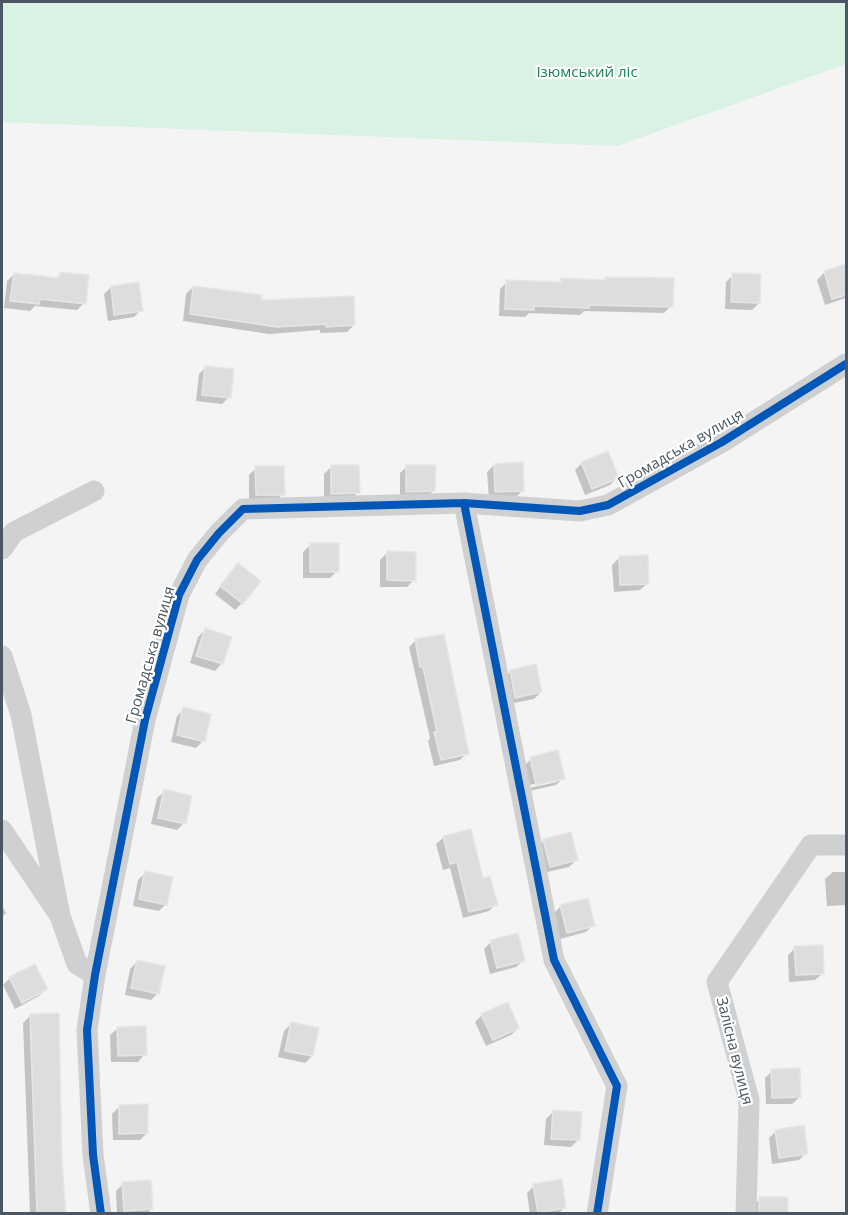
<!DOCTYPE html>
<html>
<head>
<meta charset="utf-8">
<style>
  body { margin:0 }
  #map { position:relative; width:848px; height:1215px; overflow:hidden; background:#f4f4f4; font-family:"Open Sans",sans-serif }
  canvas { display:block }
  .frame { position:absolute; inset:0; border:3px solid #4a5661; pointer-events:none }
</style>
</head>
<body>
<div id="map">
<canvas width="848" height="1215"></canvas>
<div class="frame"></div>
</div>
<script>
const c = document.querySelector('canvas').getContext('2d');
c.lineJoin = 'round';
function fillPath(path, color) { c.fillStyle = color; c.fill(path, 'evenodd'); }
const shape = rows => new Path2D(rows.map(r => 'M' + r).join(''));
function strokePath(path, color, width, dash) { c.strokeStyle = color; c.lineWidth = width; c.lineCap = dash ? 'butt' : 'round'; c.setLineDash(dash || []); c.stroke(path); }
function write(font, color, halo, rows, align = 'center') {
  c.font = font + ' "Open Sans",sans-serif'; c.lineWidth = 4.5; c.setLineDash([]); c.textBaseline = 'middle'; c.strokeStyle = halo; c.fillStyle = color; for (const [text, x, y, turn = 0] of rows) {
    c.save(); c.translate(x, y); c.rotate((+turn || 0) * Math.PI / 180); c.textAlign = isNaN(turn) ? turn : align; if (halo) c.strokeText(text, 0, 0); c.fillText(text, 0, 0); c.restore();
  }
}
fillPath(shape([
  [2,2,846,2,846,64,617,146,2,122]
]), '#d9f2e3');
fillPath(shape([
  [846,266,846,298,825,305,817,280,824,273],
  [14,274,56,279,60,274,84,303,77,310,35,306,30,311,4,308,7,281],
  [733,275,759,303,752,310,725,309,726,282],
  [673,279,671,306,664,313,584,311,580,315,529,313,525,317,499,316,500,289,507,282,558,284,562,280],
  [111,287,141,310,134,317,108,321,104,294],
  [193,287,259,301,354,325,347,332,320,333,320,330,269,334,183,321,186,294],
  [206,367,229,397,222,404,196,401,199,374],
  [582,463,617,478,610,485,585,495,575,470],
  [494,465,522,491,515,498,489,499,487,472],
  [407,466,434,490,427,497,400,498,400,473],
  [331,467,358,492,351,500,324,500,324,474],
  [256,468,283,494,276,501,249,502,249,475],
  [310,545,337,571,330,578,303,578,303,552],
  [387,553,414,580,407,587,380,587,380,560],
  [619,558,648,583,640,590,614,592,612,565],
  [231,572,242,603,235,610,215,594],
  [205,630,222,663,215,671,190,663,198,637],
  [416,640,450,680,453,679,467,753,460,760,434,766,428,741,430,738,409,647],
  [511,671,541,692,534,699,509,704,504,678],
  [184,709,203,741,196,748,171,742,177,716],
  [531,759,563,778,556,785,530,791,524,766],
  [557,779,557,782,529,788,529,785],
  [165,791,184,823,177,830,151,824,157,798],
  [444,837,482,880,496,904,489,911,463,918,450,868,443,870,436,844],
  [544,840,576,860,569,867,543,873,537,847],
  [833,872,846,872,846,905,827,906,825,879],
  [145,873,166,904,159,911,133,906,138,880],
  [2,906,6,913,2,917],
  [561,906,593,925,586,932,560,939,554,913],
  [491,942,524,960,516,967,490,974,484,949],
  [795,948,823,973,815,980,789,982,788,955],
  [137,962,158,993,151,1000,125,995,130,969],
  [10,978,46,989,39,996,15,1009,3,985],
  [482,1015,518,1028,511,1035,486,1046,475,1022],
  [30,1016,61,1162,65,1214,30,1214,23,1023],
  [291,1024,312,1056,305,1063,278,1057,284,1031],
  [118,1028,145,1054,138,1062,111,1062,110,1035],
  [772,1071,800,1097,792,1104,766,1104,765,1078],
  [119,1107,147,1133,140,1140,113,1140,112,1114],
  [553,1112,578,1140,571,1147,544,1145,546,1119],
  [776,1131,806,1153,799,1160,772,1164,769,1138],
  [123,1184,152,1208,147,1214,117,1214,116,1191],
  [534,1186,565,1207,558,1214,530,1214,527,1193],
  [760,1199,787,1214,753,1214,753,1206]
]), '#0003');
const building = shape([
  [846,264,846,295,832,299,824,271,846,264],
  [60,272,89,275,86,304,40,299,39,304,10,301,14,273,59,278,60,272],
  [732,273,761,274,760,303,731,302,732,273],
  [605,277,674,278,673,307,589,305,589,308,534,306,534,310,505,309,506,280,561,282,561,278,605,280,605,277],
  [139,282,143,311,114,315,111,286,139,282],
  [193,286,262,295,261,300,354,296,355,325,326,327,326,324,277,327,190,314,193,286],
  [205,366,234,369,231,398,202,395,205,366],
  [608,451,619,478,592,489,581,462,608,451],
  [523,462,524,491,495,492,494,464,523,462],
  [331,465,359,465,360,493,331,494,331,465],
  [406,465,436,465,435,491,406,492,406,465],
  [255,466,284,466,285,495,256,495,255,466],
  [310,543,339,543,339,572,310,572,310,543],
  [387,551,416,552,416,581,387,580,387,551],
  [648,555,649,584,620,585,619,556,648,555],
  [238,563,261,581,243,604,220,586,238,563],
  [205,628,232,637,223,664,196,656,205,628],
  [444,634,469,754,441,760,434,732,437,732,423,667,420,667,415,639,444,634],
  [536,664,542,692,515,698,510,670,536,664],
  [183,707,211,714,205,742,177,735,183,707],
  [558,750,565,779,536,785,530,757,558,750],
  [164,789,192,796,186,824,158,818,164,789],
  [471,829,483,878,490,876,498,905,469,912,457,862,450,864,443,836,471,829],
  [571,832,578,860,550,867,543,839,571,832],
  [145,871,173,877,167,905,139,899,145,871],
  [588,898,595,926,567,933,560,905,588,898],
  [518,933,525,961,497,968,490,940,518,933],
  [823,945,824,974,796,975,794,946,823,945],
  [137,960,165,966,159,994,131,988,137,960],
  [35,964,48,989,22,1003,9,977,35,964],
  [508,1002,519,1028,493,1040,481,1014,508,1002],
  [59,1013,62,1162,66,1214,37,1214,30,1014,59,1013],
  [291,1022,319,1028,313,1056,285,1051,291,1022],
  [146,1026,147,1055,118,1056,117,1027,146,1026],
  [800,1068,801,1097,772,1098,771,1069,800,1068],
  [148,1104,148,1133,119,1134,119,1105,148,1104],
  [553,1110,582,1112,580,1140,551,1139,553,1110],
  [804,1125,808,1154,779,1158,775,1130,804,1125],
  [562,1179,566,1208,538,1213,533,1184,562,1179],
  [151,1180,153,1209,124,1211,122,1182,151,1180],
  [759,1197,788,1197,788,1214,759,1214,759,1197]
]);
fillPath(building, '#ddddde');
strokePath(building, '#e5e6e7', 1.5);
strokePath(shape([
  [464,503,554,960,617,1086,597,1214],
  [2,549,14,532,94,491],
  [2,656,21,715,60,916],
  [2,830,60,916,77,964,95,975],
  [101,1214,93,1155,87,1030,95,975,145,720,179,595,197,560,219,533,243,509,464,503,580,511,608,505,722,442,846,364],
  [746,1214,749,1100,717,982,811,845,846,845]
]), '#ced0d2', 21);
strokePath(shape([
  [464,503,554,960,617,1086,597,1214],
  [101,1214,93,1155,87,1030,95,975,145,720,179,595,197,560,219,533,243,509,464,503,580,511,608,505,722,442,846,364]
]), '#0057b8', 8);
write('15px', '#17864f', '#fff', [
  ["Ізюмський ліс",587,73]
]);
write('15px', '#4a5661', '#fff', [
  ["Громадська вулиця",681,449,-30],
  ["Громадська вулиця",151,655,-74],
  ["Залісна вулиця",734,1051,76]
]);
</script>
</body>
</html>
